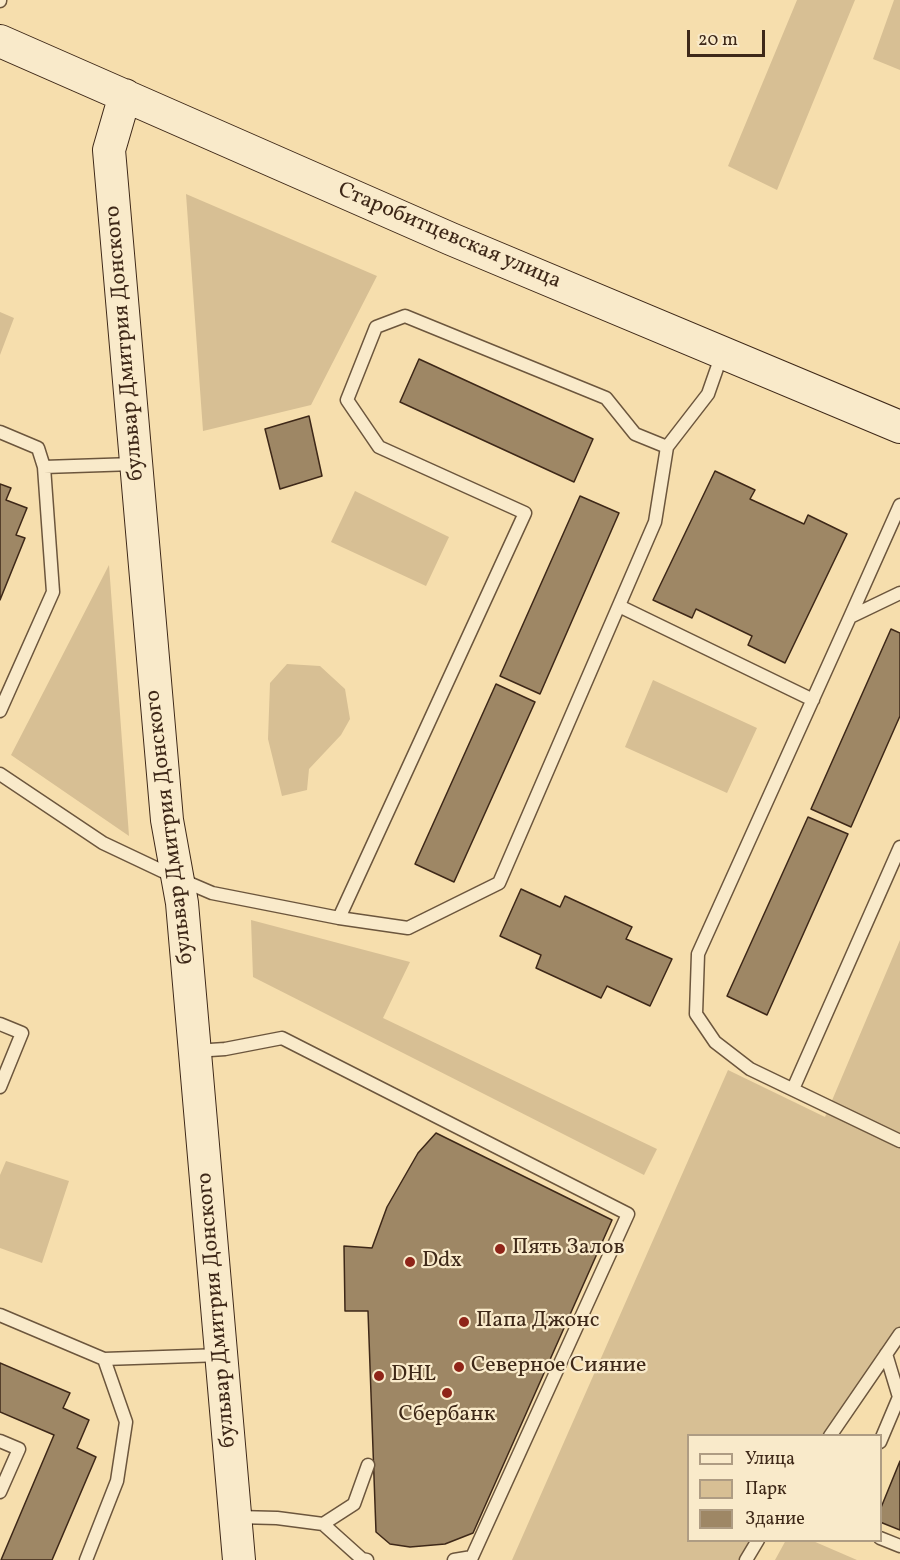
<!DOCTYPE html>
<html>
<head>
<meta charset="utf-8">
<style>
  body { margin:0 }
  #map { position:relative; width:900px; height:1560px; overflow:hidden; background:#f6dead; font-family:Vollkorn,serif }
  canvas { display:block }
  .legend { position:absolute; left:687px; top:1434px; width:195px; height:108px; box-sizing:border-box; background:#f9eaca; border:2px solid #ae9c83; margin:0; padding:8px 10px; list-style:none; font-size:18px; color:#3e2818 }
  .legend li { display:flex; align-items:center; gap:12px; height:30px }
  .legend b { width:30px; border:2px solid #ae9c83 }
  .scale { position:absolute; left:687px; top:30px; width:78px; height:27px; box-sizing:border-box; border:3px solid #3e2818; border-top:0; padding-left:8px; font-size:18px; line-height:21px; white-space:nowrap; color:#3e2818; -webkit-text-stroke:4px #f9eaca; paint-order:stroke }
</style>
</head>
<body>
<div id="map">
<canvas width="900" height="1560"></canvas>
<ul class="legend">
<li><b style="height:8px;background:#f9eaca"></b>Улица</li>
<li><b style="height:16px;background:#d7bf94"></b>Парк</li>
<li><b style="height:16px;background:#9e8765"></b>Здание</li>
</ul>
<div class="scale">20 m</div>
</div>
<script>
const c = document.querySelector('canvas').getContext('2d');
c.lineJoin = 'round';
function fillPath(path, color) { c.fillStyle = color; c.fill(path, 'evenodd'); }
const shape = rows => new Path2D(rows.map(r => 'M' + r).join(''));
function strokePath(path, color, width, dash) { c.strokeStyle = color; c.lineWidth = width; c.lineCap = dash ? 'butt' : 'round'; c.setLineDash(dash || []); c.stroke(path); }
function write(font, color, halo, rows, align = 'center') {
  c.font = font + ' Vollkorn,serif'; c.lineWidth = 4.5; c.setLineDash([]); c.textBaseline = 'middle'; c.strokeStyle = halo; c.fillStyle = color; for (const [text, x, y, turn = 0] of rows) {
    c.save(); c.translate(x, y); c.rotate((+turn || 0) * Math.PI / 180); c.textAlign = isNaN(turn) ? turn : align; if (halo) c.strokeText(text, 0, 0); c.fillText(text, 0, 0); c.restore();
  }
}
fillPath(shape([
  [797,0,855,0,777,190,728,166],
  [894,0,900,0,900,70,873,59],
  [186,194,377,276,311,405,203,431],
  [0,312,14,318,0,355],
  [355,491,449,537,426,586,331,542],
  [109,565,129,836,11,755],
  [287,664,320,666,345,689,350,719,341,735,309,769,307,790,282,796,268,739,270,683],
  [653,680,757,728,727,793,625,747],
  [251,920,410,962,383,1018,657,1149,644,1175,253,977],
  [900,940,900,1327,824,1435,688,1436,688,1540,751,1541,739,1560,512,1560,728,1070,825,1117],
  [6,1161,69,1181,42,1263,0,1248,0,1175],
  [786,1540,813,1541,857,1560,775,1560]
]), '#d7bf94');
const building = shape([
  [419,359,593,439,574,482,400,402,419,359],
  [309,416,322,476,280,489,265,429,309,416],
  [715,471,755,490,750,499,804,524,808,515,847,534,785,663,748,645,752,636,696,609,692,618,653,600,715,471],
  [0,484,11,488,6,500,27,508,16,535,25,538,0,600,0,484],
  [580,496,619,513,540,694,500,676,580,496],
  [891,629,900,633,900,716,851,827,811,809,891,629],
  [496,684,535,702,454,882,415,864,496,684],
  [808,817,848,834,767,1015,727,996,808,817],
  [521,889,560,907,565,896,632,927,626,939,672,959,650,1006,607,986,601,998,536,968,541,955,500,936,521,889],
  [436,1133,612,1220,473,1533,445,1544,410,1547,390,1544,376,1532,368,1311,345,1311,344,1246,372,1248,387,1207,418,1153,436,1133],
  [0,1363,70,1393,63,1408,89,1420,77,1448,96,1457,52,1560,1,1560,54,1435,0,1412,0,1363],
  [900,1461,900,1530,880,1522,880,1510,900,1461]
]);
fillPath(building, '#9e8765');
strokePath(building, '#3e2818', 1.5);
const lane = shape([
  [0,1,0,0],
  [0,432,38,448,44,467,53,592,0,711],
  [667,447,635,434,606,398,405,316,376,327,347,400,379,447,525,513,339,918,408,928,499,883,655,522,667,447,708,394,722,354],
  [44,467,134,464],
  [900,593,850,617,698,954,696,1014,715,1042,750,1069,900,1141],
  [619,606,813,700],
  [850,617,900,505],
  [0,774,103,843,177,878,212,893,339,918],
  [0,1024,22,1033,0,1087],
  [195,1051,225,1049,282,1038,628,1214,472,1557,454,1560],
  [793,1089,900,847],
  [0,1315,104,1359,126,1422,117,1481,86,1560],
  [104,1359,222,1355],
  [830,1436,900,1334],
  [0,1441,19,1449,0,1492],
  [880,1442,899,1397,886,1354],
  [237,1517,277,1518,323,1524,354,1504,368,1465],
  [323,1524,362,1559,367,1560],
  [880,1538,900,1546],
  [746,1560,758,1540]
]);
const secondary = shape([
  [0,41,451,239,900,427],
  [125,95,109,150,167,820,182,903,239,1560]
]);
strokePath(lane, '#6c563d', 15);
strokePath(secondary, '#3e2818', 34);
strokePath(lane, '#f9eaca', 12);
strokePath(secondary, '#f9eaca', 32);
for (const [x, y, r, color] of [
  [500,1249,6,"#8f2418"],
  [410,1262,6,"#8f2418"],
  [464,1322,6,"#8f2418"],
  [459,1367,6,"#8f2418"],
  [379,1376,6,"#8f2418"],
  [447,1393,6,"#8f2418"]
]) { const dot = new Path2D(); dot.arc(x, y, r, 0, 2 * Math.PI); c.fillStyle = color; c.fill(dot); strokePath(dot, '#f9eaca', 2); }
write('22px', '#3e2818', '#f9eaca', [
  ["Старобитцевская улица",449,237,23],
  ["бульвар Дмитрия Донского",126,343,-95],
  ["бульвар Дмитрия Донского",171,827,-97],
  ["бульвар Дмитрия Донского",218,1310,-95]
]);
write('22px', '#3e2818', '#f9eaca', [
  ["Пять Залов",512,1249],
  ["Ddx",422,1262],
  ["Папа Джонс",476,1322],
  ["Северное Сияние",471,1367],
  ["DHL",391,1376],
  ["Сбербанк",447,1416,"center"]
], 'left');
</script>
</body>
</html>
